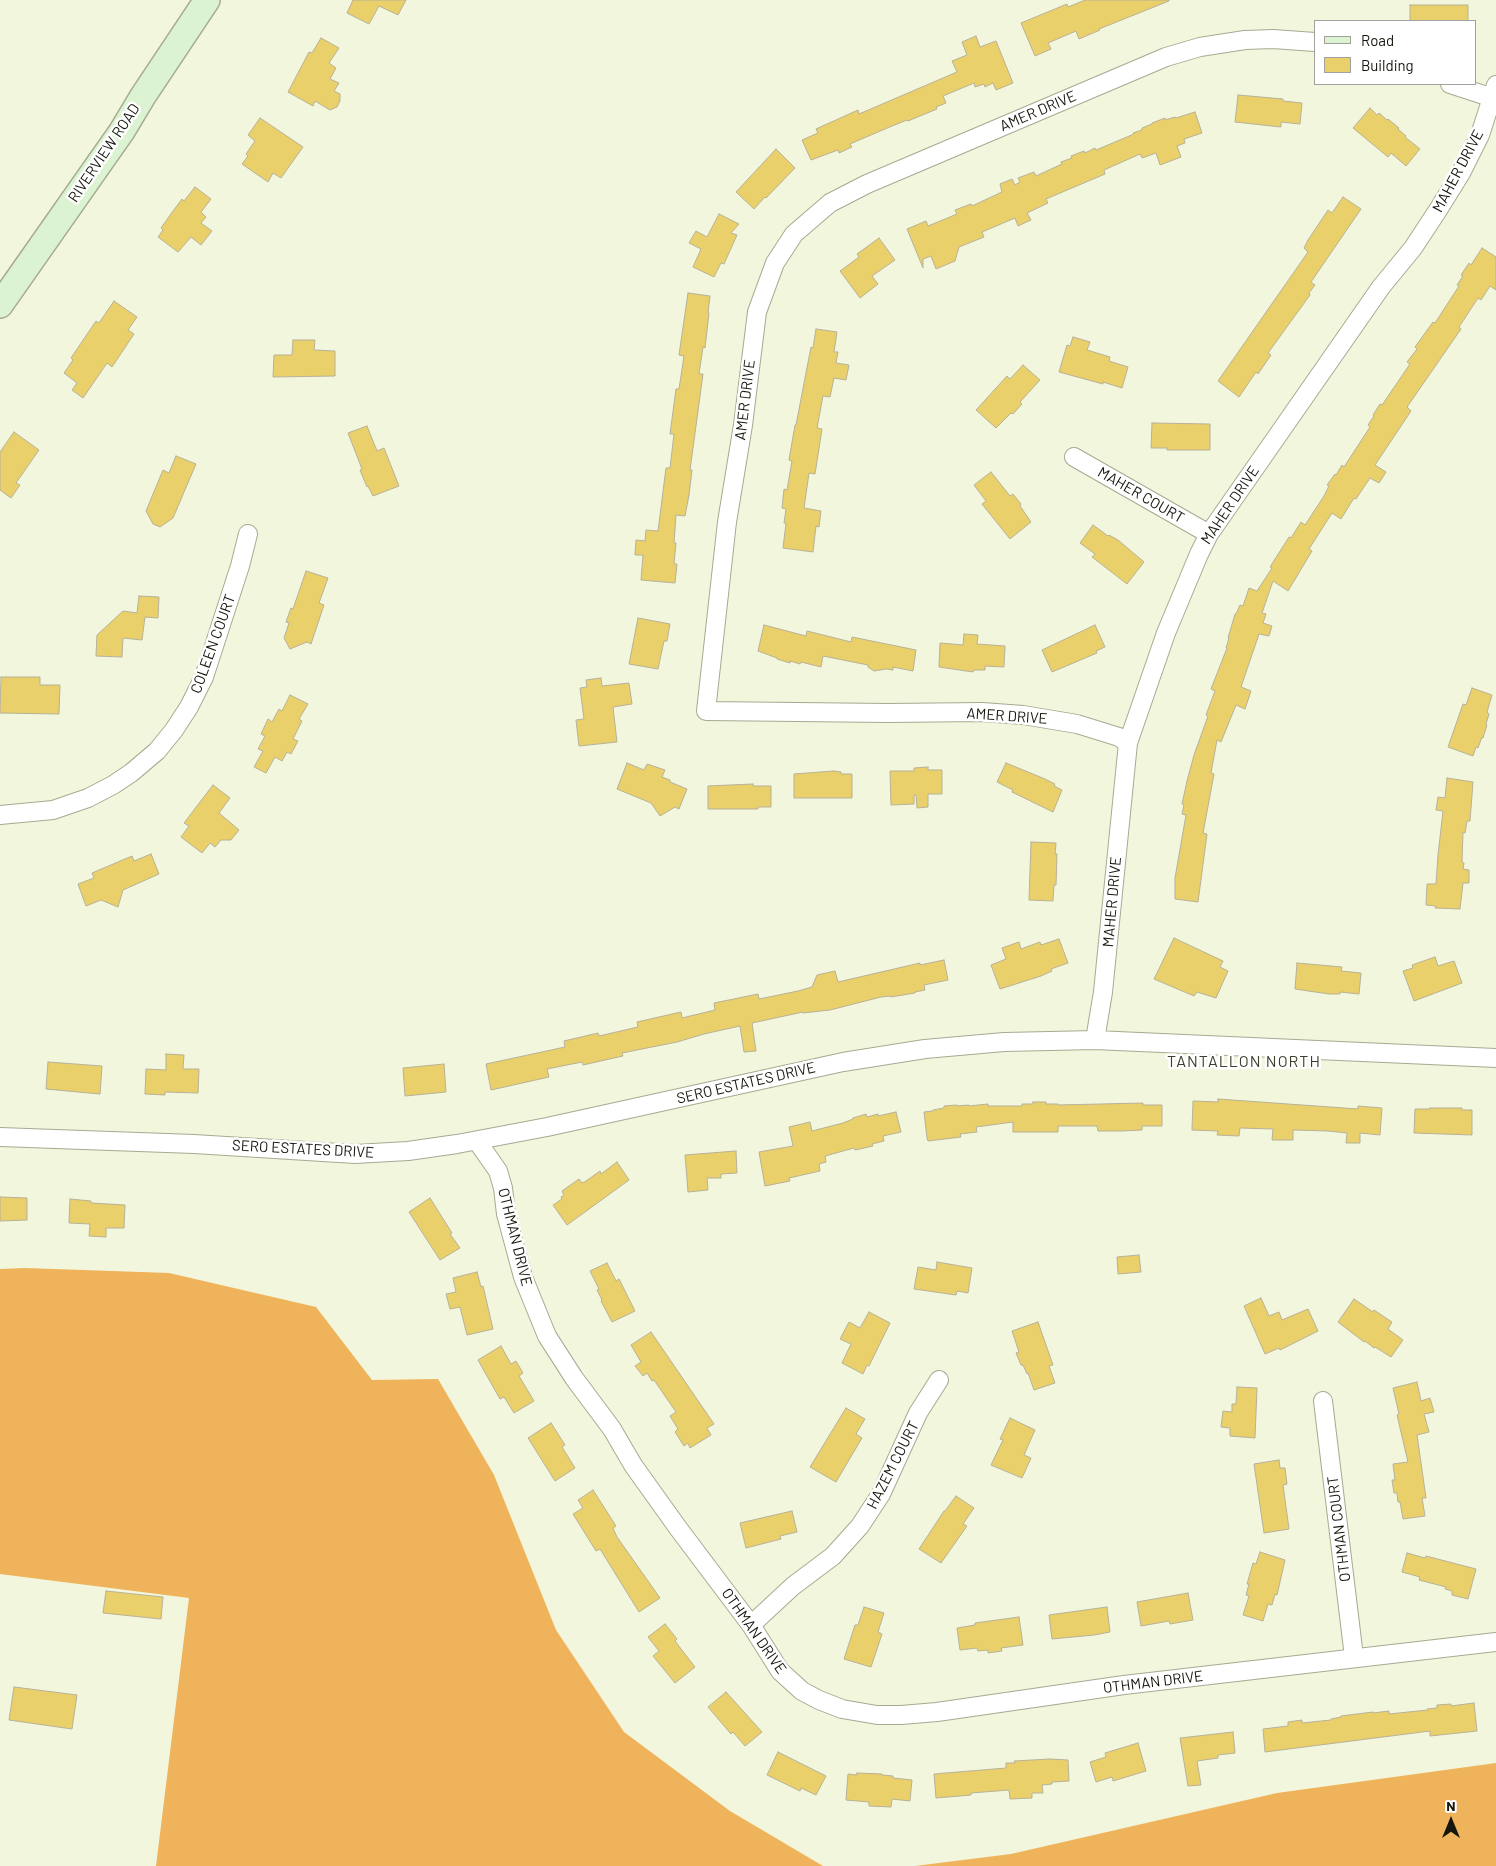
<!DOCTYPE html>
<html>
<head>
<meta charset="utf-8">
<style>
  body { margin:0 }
  #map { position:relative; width:1496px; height:1866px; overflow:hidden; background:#f1f6dc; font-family:Barlow,sans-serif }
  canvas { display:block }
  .legend { position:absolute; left:1314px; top:20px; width:162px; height:65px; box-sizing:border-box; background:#fff; border:1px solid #a1a29e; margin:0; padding:6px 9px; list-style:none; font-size:15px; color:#15170d }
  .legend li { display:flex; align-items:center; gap:10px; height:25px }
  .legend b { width:25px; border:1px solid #a1a29e }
  .north { position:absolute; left:1426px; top:1796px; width:50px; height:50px; -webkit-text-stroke:4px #fff; paint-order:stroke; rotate:0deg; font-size:14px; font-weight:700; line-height:20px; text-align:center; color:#15170d }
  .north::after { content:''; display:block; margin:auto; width:18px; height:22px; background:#15170d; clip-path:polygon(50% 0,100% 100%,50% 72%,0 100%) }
</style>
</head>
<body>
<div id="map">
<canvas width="1496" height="1866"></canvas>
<ul class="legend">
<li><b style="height:6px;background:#dcf3d1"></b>Road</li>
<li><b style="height:14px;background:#ead06a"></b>Building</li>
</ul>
<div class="north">N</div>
</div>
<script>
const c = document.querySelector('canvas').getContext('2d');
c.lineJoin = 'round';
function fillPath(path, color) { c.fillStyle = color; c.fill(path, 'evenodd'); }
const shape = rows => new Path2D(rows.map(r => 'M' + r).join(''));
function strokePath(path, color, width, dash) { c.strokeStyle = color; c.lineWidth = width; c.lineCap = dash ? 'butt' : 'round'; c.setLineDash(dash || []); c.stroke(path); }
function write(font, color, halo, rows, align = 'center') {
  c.font = font + ' Barlow,sans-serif'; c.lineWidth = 5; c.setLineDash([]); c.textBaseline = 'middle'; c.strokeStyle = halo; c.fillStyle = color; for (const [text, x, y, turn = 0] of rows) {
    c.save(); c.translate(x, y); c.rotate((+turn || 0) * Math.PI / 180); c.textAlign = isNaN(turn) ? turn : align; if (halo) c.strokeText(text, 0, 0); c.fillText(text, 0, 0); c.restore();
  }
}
fillPath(shape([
  [25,1268,169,1273,316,1307,372,1380,438,1379,494,1475,556,1630,624,1732,730,1811,823,1866,156,1866,189,1598,0,1574,0,1269],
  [1496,1763,1496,1866,915,1866,1011,1854,1277,1793]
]), '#efb35b');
const building = shape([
  [353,0,406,0,398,15,379,6,369,24,347,13,353,0],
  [1085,0,1169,0,1169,1,1099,29,1100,30,1079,39,1076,31,1048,43,1051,49,1035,56,1021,23,1067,4,1068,7,1085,0],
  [1410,5,1468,5,1468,21,1410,21,1410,5],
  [976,36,980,47,996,41,1013,83,996,90,993,83,985,87,984,84,975,87,974,83,943,96,946,103,936,107,937,109,908,121,907,120,892,126,850,144,852,147,839,153,838,150,811,160,802,140,818,133,816,129,858,110,859,114,957,72,952,61,967,55,962,42,976,36],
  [321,38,339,48,329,63,336,68,330,79,339,83,334,91,340,94,340,101,337,107,330,110,315,101,313,106,288,92,309,52,312,53,321,38],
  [1238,95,1283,99,1283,101,1302,103,1300,124,1281,122,1281,127,1235,122,1238,95],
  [1370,108,1377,115,1379,113,1387,120,1388,119,1399,128,1398,129,1406,136,1405,137,1420,149,1406,166,1391,153,1388,157,1353,128,1370,108],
  [1195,112,1202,133,1184,139,1185,143,1177,146,1181,157,1160,165,1156,153,1142,158,1140,154,1104,170,1105,174,1046,199,1048,203,1027,213,1031,220,1018,226,1015,218,982,232,984,237,959,247,955,261,936,269,931,256,923,259,923,268,907,229,926,221,928,226,957,214,955,210,971,204,972,206,1002,192,1000,184,1012,179,1015,185,1020,182,1018,178,1034,172,1036,176,1062,164,1061,162,1072,158,1071,156,1084,151,1085,153,1095,148,1096,150,1134,134,1133,133,1142,130,1142,128,1152,124,1152,123,1165,118,1165,120,1175,117,1176,118,1195,112],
  [260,118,303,147,281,178,273,173,268,182,242,164,248,156,246,154,255,141,248,135,260,118],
  [776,149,795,168,766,198,765,197,754,209,736,192,776,149],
  [195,187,211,199,201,212,206,217,201,223,212,231,201,245,191,237,178,252,158,237,163,230,161,228,173,211,182,199,184,201,195,187],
  [1343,197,1361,209,1311,282,1315,285,1309,293,1310,295,1268,353,1271,355,1258,374,1256,372,1239,397,1218,381,1308,252,1304,248,1308,240,1328,210,1332,213,1343,197],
  [719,214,739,224,731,233,737,235,724,264,721,263,714,277,693,267,701,249,689,243,696,231,707,237,719,214],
  [879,238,895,260,872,276,878,284,860,298,840,271,859,257,857,254,879,238],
  [1482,248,1496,257,1496,290,1490,286,1481,300,1478,298,1459,327,1461,329,1407,407,1411,411,1375,465,1386,472,1379,483,1370,478,1356,499,1354,498,1341,519,1332,513,1309,549,1312,551,1288,591,1273,581,1262,613,1266,614,1263,623,1272,626,1269,636,1259,634,1241,687,1251,691,1245,709,1236,705,1221,742,1217,740,1211,773,1214,774,1203,833,1207,834,1198,902,1175,899,1175,878,1186,815,1182,814,1184,805,1182,804,1187,781,1194,755,1208,716,1206,715,1215,691,1211,689,1227,648,1226,648,1229,638,1228,638,1235,614,1236,614,1240,605,1243,606,1249,588,1257,591,1272,568,1270,567,1289,537,1291,538,1301,522,1305,525,1324,496,1329,486,1327,485,1335,474,1336,475,1342,465,1344,467,1370,427,1368,425,1374,416,1373,415,1380,404,1382,405,1410,364,1407,362,1417,349,1415,347,1433,322,1435,323,1459,286,1457,285,1463,276,1461,275,1469,263,1471,265,1482,248],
  [688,293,710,296,708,313,709,313,705,348,703,347,699,374,703,374,690,470,692,470,689,495,685,516,676,515,674,543,676,543,674,564,677,564,675,583,641,580,643,555,635,555,636,540,645,541,646,530,658,531,666,468,670,468,674,434,670,434,676,389,679,389,684,356,679,355,688,293],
  [114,301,137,317,128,330,134,334,112,367,107,363,83,398,72,390,77,383,64,373,73,360,71,358,96,321,99,323,114,301],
  [816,329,837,332,834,352,838,352,836,363,849,365,846,380,834,378,830,397,823,396,817,428,822,429,815,474,809,473,804,508,821,511,819,527,816,526,813,552,783,548,786,523,784,523,786,509,782,508,784,489,787,490,792,461,789,460,795,425,796,425,811,347,813,348,816,329],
  [1073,337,1090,342,1087,350,1110,357,1109,361,1128,367,1122,388,1103,382,1103,384,1059,372,1067,345,1070,346,1073,337],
  [293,340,315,340,314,350,335,351,335,376,273,377,274,355,292,355,293,340],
  [1023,365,1040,380,1020,402,1022,404,1013,414,1011,413,996,428,976,410,1007,376,1010,379,1023,365],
  [1152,423,1210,424,1210,450,1167,450,1167,448,1151,448,1152,423],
  [367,426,377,451,384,448,399,486,373,496,368,486,367,487,360,470,362,469,348,433,367,426],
  [14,432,39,450,16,483,20,485,11,498,0,490,0,452,14,432],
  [176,456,196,464,173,518,160,527,153,524,146,511,163,470,169,473,176,456],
  [991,472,1010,496,1013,494,1021,504,1020,506,1031,522,1010,539,982,504,986,501,974,485,991,472],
  [1093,525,1108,536,1109,535,1118,540,1144,562,1127,584,1092,557,1095,554,1080,543,1093,525],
  [306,571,328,578,319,603,324,605,311,644,307,642,290,649,284,638,289,623,286,622,291,608,293,609,306,571],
  [139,596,159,597,158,618,145,617,142,640,123,638,122,657,96,656,97,635,123,611,137,613,139,596],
  [638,618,670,624,667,641,664,641,658,669,629,664,638,618],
  [764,625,806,636,807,631,851,642,852,637,916,650,913,671,893,667,893,670,886,669,874,671,868,667,868,665,823,656,821,667,801,662,800,664,790,661,790,663,777,659,777,658,758,651,764,625],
  [1095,625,1105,647,1096,651,1097,653,1052,672,1042,650,1095,625],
  [964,634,978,635,977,644,1005,646,1004,667,985,666,985,670,974,670,973,672,939,667,940,643,963,645,964,634],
  [1,677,40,677,40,685,60,685,59,714,0,713,1,677],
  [601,678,602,686,629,683,632,704,613,707,617,742,579,746,576,720,584,719,580,688,587,687,586,680,601,678],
  [1472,688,1492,695,1487,712,1489,714,1486,724,1487,725,1483,738,1482,737,1478,748,1476,747,1473,756,1448,747,1463,704,1466,705,1472,688],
  [290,695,308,704,299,719,302,721,293,739,298,741,291,754,287,752,282,761,275,757,266,773,254,767,263,751,258,749,265,736,261,734,268,719,272,722,279,709,282,711,290,695],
  [627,763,644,770,647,764,665,770,662,777,670,780,670,782,687,789,679,809,675,807,660,816,651,803,617,789,627,763],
  [1006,763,1045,779,1055,784,1054,786,1062,790,1053,812,1012,792,1013,790,997,782,1006,763],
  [928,767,928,770,942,770,942,794,928,794,928,807,917,808,916,795,914,795,914,804,891,805,890,771,914,771,914,768,928,767],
  [834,771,841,772,841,774,852,774,852,798,794,798,794,774,834,771],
  [1447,778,1473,782,1470,821,1467,821,1465,833,1463,832,1462,862,1464,863,1463,869,1469,870,1469,883,1463,883,1460,909,1435,908,1436,906,1426,905,1427,884,1436,884,1438,855,1443,811,1436,810,1438,797,1445,798,1447,778],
  [753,784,753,786,771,786,771,807,758,807,758,809,708,809,708,786,753,784],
  [213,785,230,798,219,813,239,830,231,840,221,840,215,847,210,843,202,853,181,837,189,826,184,823,213,785],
  [1031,842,1056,843,1055,854,1057,854,1056,885,1054,885,1053,901,1029,900,1031,842],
  [151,854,159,874,123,890,118,907,101,900,86,906,78,884,94,878,92,873,132,856,134,861,151,854],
  [1174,938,1223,961,1220,967,1228,971,1216,998,1197,992,1194,996,1154,979,1174,938],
  [1059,939,1068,963,1051,969,1052,971,1041,976,1000,989,991,965,1006,959,1002,948,1019,942,1021,949,1040,942,1041,945,1059,939],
  [1435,957,1438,966,1454,961,1462,983,1414,1001,1403,971,1413,968,1412,965,1435,957],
  [944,960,948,980,924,985,925,990,915,992,915,993,891,997,891,996,881,997,830,1010,803,1013,803,1012,752,1023,756,1051,744,1052,740,1026,704,1034,677,1042,622,1053,623,1056,583,1065,582,1062,547,1069,549,1077,491,1090,486,1064,565,1047,564,1041,598,1033,599,1036,638,1027,637,1022,681,1012,682,1018,715,1010,714,1003,758,994,759,999,798,991,812,987,817,975,835,971,838,982,920,963,920,965,944,960],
  [1297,963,1342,967,1341,971,1361,973,1359,994,1340,992,1340,994,1329,994,1295,989,1297,963],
  [166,1054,184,1055,183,1069,199,1069,198,1093,165,1092,165,1095,145,1094,146,1069,166,1070,166,1054],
  [48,1062,102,1066,100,1094,46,1089,48,1062],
  [444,1064,446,1092,405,1096,403,1068,444,1064],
  [1218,1099,1358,1109,1358,1106,1382,1108,1380,1135,1360,1133,1360,1143,1346,1143,1347,1133,1328,1131,1293,1130,1293,1140,1272,1140,1273,1129,1240,1128,1239,1136,1217,1135,1218,1131,1192,1130,1193,1101,1218,1102,1218,1099],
  [1033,1102,1046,1102,1046,1104,1058,1104,1058,1105,1143,1103,1143,1105,1162,1105,1162,1126,1142,1126,1142,1130,1122,1131,1098,1131,1097,1126,1058,1126,1058,1132,1013,1132,1013,1122,976,1127,977,1132,960,1134,961,1137,928,1141,927,1138,924,1112,933,1111,933,1110,944,1108,944,1106,957,1105,957,1106,969,1105,969,1106,988,1104,988,1106,1022,1106,1022,1104,1033,1104,1033,1102],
  [1430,1108,1462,1108,1462,1110,1472,1110,1472,1135,1414,1133,1415,1109,1430,1109,1430,1108],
  [896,1112,901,1132,883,1136,884,1141,872,1144,873,1146,855,1150,854,1148,825,1156,826,1162,819,1164,820,1171,789,1178,790,1181,765,1186,759,1152,793,1146,789,1127,810,1122,812,1131,843,1123,853,1119,853,1118,866,1114,867,1117,878,1114,878,1116,896,1112],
  [736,1151,737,1173,721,1174,721,1178,707,1178,708,1190,688,1192,685,1155,736,1151],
  [617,1162,629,1180,567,1225,553,1205,562,1199,561,1197,564,1195,562,1191,579,1179,582,1183,586,1181,600,1171,601,1174,617,1162],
  [0,1197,27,1198,27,1220,0,1221,0,1197],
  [430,1198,452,1233,450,1234,460,1248,440,1260,409,1212,430,1198],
  [70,1199,91,1201,91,1203,125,1205,124,1228,106,1228,106,1237,89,1236,90,1224,69,1223,70,1199],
  [1139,1255,1141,1272,1118,1274,1117,1257,1139,1255],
  [937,1262,972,1268,968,1293,957,1291,956,1295,914,1289,918,1267,936,1270,937,1262],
  [607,1263,616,1281,619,1279,635,1311,612,1322,601,1301,602,1300,597,1290,599,1289,590,1271,607,1263],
  [477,1272,481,1287,483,1286,493,1329,467,1335,460,1307,450,1309,446,1294,456,1292,453,1278,477,1272],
  [1261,1298,1269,1316,1279,1312,1282,1320,1308,1309,1318,1331,1280,1350,1279,1348,1265,1354,1244,1306,1261,1298],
  [1354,1299,1373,1312,1374,1310,1392,1322,1388,1329,1403,1340,1391,1357,1375,1347,1374,1348,1365,1341,1364,1342,1338,1322,1354,1299],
  [869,1312,890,1323,869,1366,867,1365,863,1374,842,1363,851,1344,840,1339,849,1322,860,1328,869,1312],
  [1038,1322,1053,1365,1049,1366,1055,1383,1034,1390,1028,1373,1027,1374,1023,1365,1021,1365,1016,1353,1019,1352,1012,1331,1038,1322],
  [651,1332,714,1424,707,1428,711,1435,690,1448,688,1443,684,1446,675,1432,678,1429,670,1416,676,1412,654,1380,652,1381,647,1373,643,1376,635,1366,641,1362,631,1345,651,1332],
  [501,1346,511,1364,516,1361,523,1373,519,1376,534,1401,514,1413,504,1397,500,1399,478,1360,501,1346],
  [1417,1382,1421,1401,1430,1398,1434,1412,1424,1414,1429,1432,1417,1435,1426,1498,1422,1498,1425,1516,1403,1519,1400,1502,1398,1502,1397,1493,1394,1493,1392,1480,1395,1480,1393,1464,1408,1462,1397,1415,1399,1414,1393,1388,1417,1382],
  [1237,1387,1257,1388,1255,1438,1230,1436,1230,1428,1221,1427,1223,1411,1232,1412,1232,1404,1236,1404,1237,1387],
  [846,1408,865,1419,856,1434,862,1438,836,1482,810,1467,846,1408],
  [1010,1418,1035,1430,1024,1455,1031,1458,1022,1478,991,1465,1003,1440,1000,1439,1010,1418],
  [551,1423,565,1445,562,1447,575,1468,555,1481,528,1438,551,1423],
  [1279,1460,1280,1468,1285,1468,1287,1484,1283,1485,1289,1529,1264,1533,1254,1464,1279,1460],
  [593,1490,616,1526,613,1528,617,1537,660,1598,639,1612,600,1549,596,1551,573,1514,583,1508,578,1500,593,1490],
  [956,1496,974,1508,963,1524,967,1526,941,1563,919,1549,944,1511,945,1511,956,1496],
  [792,1511,797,1532,780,1536,781,1539,746,1548,740,1523,792,1511],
  [1260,1552,1285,1560,1277,1595,1275,1594,1272,1605,1268,1604,1263,1621,1243,1615,1249,1596,1246,1595,1249,1584,1247,1584,1253,1563,1256,1564,1260,1552],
  [1407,1553,1425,1558,1426,1556,1476,1569,1468,1599,1452,1595,1452,1591,1445,1589,1446,1587,1419,1580,1420,1577,1402,1572,1407,1553],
  [106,1591,163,1597,161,1619,103,1613,106,1591],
  [1188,1593,1193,1620,1170,1624,1169,1621,1141,1626,1137,1602,1188,1593],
  [864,1607,884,1613,878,1632,882,1634,871,1667,844,1659,855,1625,858,1625,864,1607],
  [1107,1607,1110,1632,1094,1635,1052,1639,1049,1615,1107,1607],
  [1019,1617,1023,1645,1001,1648,1002,1651,988,1653,988,1650,978,1651,977,1648,960,1650,957,1628,975,1625,975,1623,1019,1617],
  [665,1624,677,1639,675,1641,695,1667,675,1683,653,1656,659,1651,648,1637,665,1624],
  [14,1687,77,1695,72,1729,9,1720,14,1687],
  [726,1692,762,1732,745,1746,733,1732,731,1734,708,1707,726,1692],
  [1474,1703,1477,1731,1430,1736,1430,1731,1265,1752,1263,1729,1288,1726,1288,1722,1302,1720,1302,1723,1331,1720,1331,1719,1341,1717,1341,1716,1373,1712,1373,1713,1389,1711,1389,1714,1428,1710,1427,1709,1437,1708,1437,1705,1451,1704,1451,1706,1474,1703],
  [1233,1732,1235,1753,1218,1755,1218,1758,1197,1761,1201,1785,1188,1786,1180,1738,1233,1732],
  [1138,1743,1146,1771,1113,1781,1112,1777,1096,1782,1090,1762,1106,1757,1105,1753,1138,1743],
  [778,1752,826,1776,816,1795,801,1788,800,1791,767,1775,778,1752],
  [1050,1759,1068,1760,1069,1781,1052,1782,1052,1784,1042,1785,1043,1793,1032,1793,1032,1798,1010,1799,1009,1790,971,1793,971,1795,936,1798,934,1774,1006,1768,1006,1763,1015,1763,1014,1761,1050,1759],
  [857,1773,882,1774,882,1775,893,1776,893,1778,912,1780,910,1801,892,1799,891,1807,869,1806,869,1802,846,1800,848,1774,857,1775,857,1773]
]);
fillPath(building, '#ead06a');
strokePath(building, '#b7b198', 1);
const street = shape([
  [1450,84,1496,99],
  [1074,457,1209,534],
  [1128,743,1119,737,1077,724,1023,715,982,712,888,713,706,711,727,522,743,425,757,312,775,263,794,234,830,203,867,184,1166,57,1200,47,1245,40,1273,39,1315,42],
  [0,815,53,810,88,798,113,785,131,773,157,751,174,730,189,707,204,677,240,566,248,534],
  [1095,1040,1103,992,1128,743,1166,633,1199,554,1209,534,1381,287,1413,248,1438,210,1461,173,1480,135,1496,85],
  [0,1137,194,1144,355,1154,408,1151,457,1144,547,1127,843,1062,925,1049,1004,1042,1095,1040,1496,1058],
  [477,1141,498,1171,503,1188,506,1214,523,1277,547,1336,574,1378,612,1429,633,1465,678,1528,751,1625,780,1671,802,1691,819,1700,842,1709,877,1715,901,1715,937,1712,1124,1685,1496,1642],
  [1323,1401,1354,1657],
  [751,1625,793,1586,833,1556,860,1526,881,1494,918,1413,939,1380]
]);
const secondary = shape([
  [0,305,122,131,143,96,207,0]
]);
strokePath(street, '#a6aa91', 20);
strokePath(secondary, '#a6aa91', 28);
strokePath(street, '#fff', 18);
strokePath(secondary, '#dcf3d1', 25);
write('15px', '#15170d', '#fff', [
  ["AMER DRIVE",1038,111,-23],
  ["RIVERVIEW ROAD",104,153,-56],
  ["MAHER DRIVE",1458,171,-62],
  ["AMER DRIVE",745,400,-83],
  ["MAHER COURT",1141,495,30],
  ["MAHER DRIVE",1230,505,-56],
  ["COLEEN COURT",213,644,-70],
  ["AMER DRIVE",1007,716,4],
  ["MAHER DRIVE",1112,902,-85],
  ["SERO ESTATES DRIVE",746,1083,-13],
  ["SERO ESTATES DRIVE",303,1149,3],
  ["OTHMAN DRIVE",515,1237,76],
  ["HAZEM COURT",893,1465,-63],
  ["OTHMAN COURT",1339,1529,-97],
  ["OTHMAN DRIVE",754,1631,55],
  ["OTHMAN DRIVE",1153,1682,-7]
]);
c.letterSpacing = '1px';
write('16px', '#3d412c', '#fff', [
  ["TANTALLON NORTH",1244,1062]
]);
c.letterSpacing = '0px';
</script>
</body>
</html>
